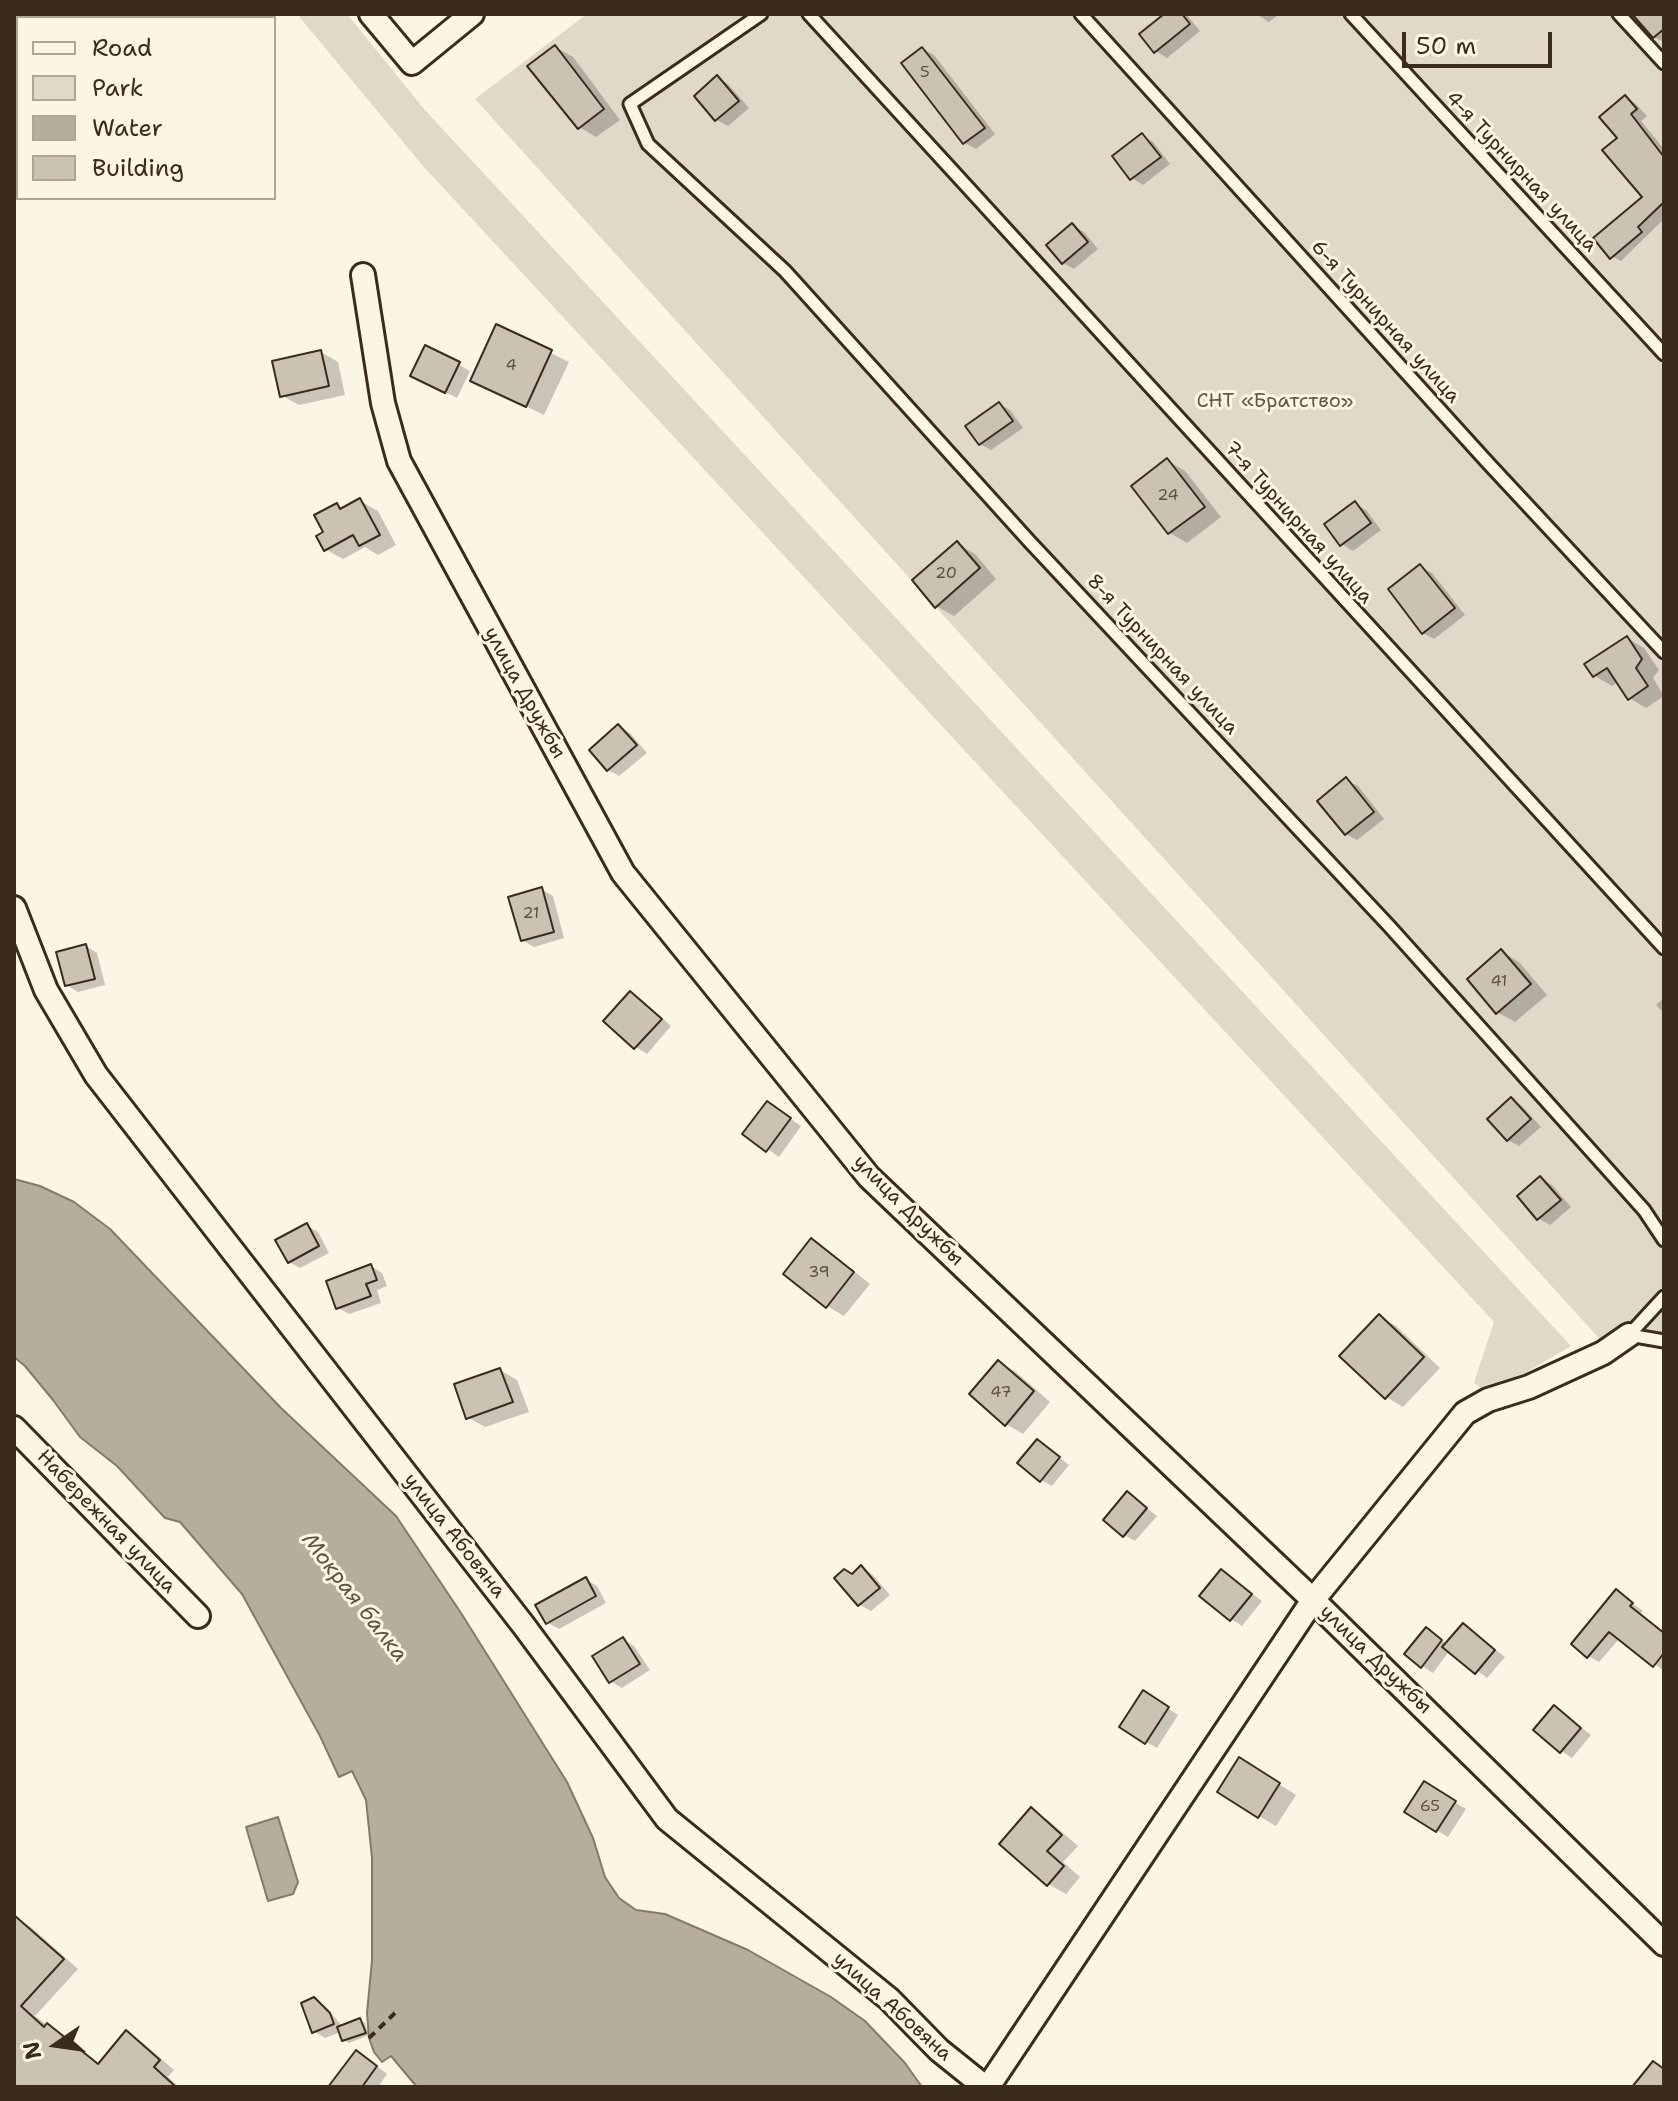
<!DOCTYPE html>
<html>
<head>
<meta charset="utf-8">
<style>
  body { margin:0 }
  #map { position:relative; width:1678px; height:2101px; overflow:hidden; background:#fcf5e5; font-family:"Shantell Sans",sans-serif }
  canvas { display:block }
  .frame { position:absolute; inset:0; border:16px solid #3b2a1e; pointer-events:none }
  .legend { position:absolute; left:16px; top:16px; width:260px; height:184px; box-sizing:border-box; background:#fcf5e5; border:2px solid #afa495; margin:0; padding:10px 14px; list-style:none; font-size:24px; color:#3b2a1e }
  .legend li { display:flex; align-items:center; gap:16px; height:40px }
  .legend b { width:40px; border:2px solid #afa495 }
  .north { position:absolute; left:16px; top:2005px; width:80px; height:80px; -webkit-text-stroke:6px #fcf5e5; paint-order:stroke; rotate:257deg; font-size:22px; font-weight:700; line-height:32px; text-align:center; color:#3b2a1e }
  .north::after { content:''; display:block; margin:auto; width:28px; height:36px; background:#3b2a1e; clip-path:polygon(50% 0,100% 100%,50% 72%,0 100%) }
  .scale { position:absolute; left:1402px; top:32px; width:150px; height:36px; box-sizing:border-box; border:4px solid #3b2a1e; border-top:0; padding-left:10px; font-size:24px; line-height:28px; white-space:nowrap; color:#3b2a1e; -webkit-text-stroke:6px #fcf5e5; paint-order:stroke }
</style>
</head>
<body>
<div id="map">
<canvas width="1678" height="2101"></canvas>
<div class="frame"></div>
<ul class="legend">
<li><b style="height:10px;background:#fcf5e5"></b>Road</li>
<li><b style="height:22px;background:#e0d8c8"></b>Park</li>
<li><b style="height:22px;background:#b7ad9e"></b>Water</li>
<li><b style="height:22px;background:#ccc2b3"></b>Building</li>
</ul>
<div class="north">N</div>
<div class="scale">50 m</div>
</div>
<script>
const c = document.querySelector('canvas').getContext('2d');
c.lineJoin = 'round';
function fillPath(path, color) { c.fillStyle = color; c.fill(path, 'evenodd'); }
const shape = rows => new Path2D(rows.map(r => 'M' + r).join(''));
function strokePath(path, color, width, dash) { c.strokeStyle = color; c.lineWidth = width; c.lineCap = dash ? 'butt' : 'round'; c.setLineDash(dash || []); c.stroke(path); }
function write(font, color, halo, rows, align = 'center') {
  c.font = font + ' "Shantell Sans",sans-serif'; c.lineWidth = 6; c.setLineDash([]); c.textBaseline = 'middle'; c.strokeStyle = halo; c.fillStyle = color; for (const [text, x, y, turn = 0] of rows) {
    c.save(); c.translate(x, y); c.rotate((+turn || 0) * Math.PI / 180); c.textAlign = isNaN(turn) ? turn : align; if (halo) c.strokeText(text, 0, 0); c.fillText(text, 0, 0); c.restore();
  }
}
fillPath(shape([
  [297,14,347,14,424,109,1571,1346,1489,1394,1474,1383,1494,1322,423,166],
  [587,14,1664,14,1664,1348,1634,1344,1605,1345,475,99]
]), '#e0d8c8');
const water = shape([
  [14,1179,40,1186,74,1202,110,1229,281,1408,396,1516,461,1613,567,1782,593,1838,605,1877,619,1898,636,1910,665,1914,748,1950,831,1997,865,2021,905,2063,922,2087,417,2087,391,2056,382,2062,374,2052,369,2038,367,2013,372,1960,372,1858,366,1800,352,1771,339,1777,320,1736,242,1594,180,1522,165,1518,117,1466,80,1437,53,1400,25,1366,14,1357,14,1179],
  [278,1817,298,1882,293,1894,268,1901,246,1827,278,1817]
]);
fillPath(water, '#b7ad9e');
strokePath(water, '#85796b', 2);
fillPath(shape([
  [1167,14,1186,14,1200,31,1167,58,1156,51],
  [1256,14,1279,14,1269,22],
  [1637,14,1664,14,1664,42,1654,37],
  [555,47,573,57,620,120,596,137,579,127],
  [923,49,934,55,995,134,976,149,965,143,904,63],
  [717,78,728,84,749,108,728,126,717,120],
  [1625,97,1636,104,1647,116,1641,121,1664,149,1664,219,1621,261,1610,255,1645,197],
  [1142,135,1153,142,1170,164,1143,185,1132,178],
  [1072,226,1084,232,1098,249,1074,269,1063,263],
  [497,327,569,362,544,415,473,380],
  [426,348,470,371,457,398,424,381],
  [321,352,338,362,345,395,299,405,281,395],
  [999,404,1010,410,1023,428,991,450,980,444],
  [1168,461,1185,471,1221,517,1187,543,1170,533,1134,486],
  [360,501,378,511,396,545,378,555,365,547,343,559,325,549,326,533,337,505,344,509],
  [1355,504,1366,510,1381,530,1353,551,1342,544],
  [957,544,975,554,996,579,954,616,936,606],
  [1421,567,1432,573,1465,615,1434,639,1423,633],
  [1627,638,1644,648,1659,670,1653,678,1664,696,1646,708,1629,698,1618,682,1612,686,1595,676],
  [619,726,630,733,647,753,619,776,608,770],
  [1346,780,1358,786,1384,819,1357,840,1346,834],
  [541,889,553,896,564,938,534,947,522,940],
  [86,946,97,953,105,985,78,992,67,985],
  [1502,952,1519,962,1547,995,1515,1022,1497,1012],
  [631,993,642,1000,671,1026,647,1054,636,1047,606,1021],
  [1664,998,1664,1013,1656,1005],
  [1511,1100,1522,1106,1541,1127,1519,1146,1508,1140],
  [778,1110,801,1126,779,1157,745,1133],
  [1541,1178,1552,1185,1571,1207,1550,1225,1539,1219],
  [307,1226,318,1232,329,1253,300,1268,289,1262],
  [812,1241,829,1251,870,1284,844,1316,827,1306],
  [371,1266,382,1273,387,1286,377,1290,381,1303,349,1314,338,1308],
  [1379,1316,1396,1326,1440,1368,1403,1407,1386,1397],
  [999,1362,1016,1372,1050,1402,1023,1434,1006,1424],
  [500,1370,517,1380,529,1412,485,1427,467,1417],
  [1038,1441,1069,1465,1052,1486,1041,1480],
  [1127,1493,1157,1516,1135,1541,1124,1535],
  [861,1568,872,1574,890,1595,871,1611,860,1605,837,1578,853,1576],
  [1222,1571,1262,1601,1242,1626,1231,1619],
  [585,1579,597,1586,606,1603,559,1629,548,1623],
  [1617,1592,1643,1611,1640,1614,1664,1633,1664,1671,1620,1638,1599,1662,1588,1656],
  [1463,1625,1505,1657,1487,1678,1450,1650,1433,1673,1422,1666,1426,1629,1447,1644],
  [623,1639,634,1646,650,1670,622,1688,610,1681],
  [1154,1699,1178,1715,1157,1748,1146,1742],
  [1555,1707,1591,1735,1572,1758,1561,1751],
  [1257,1770,1296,1795,1276,1826,1259,1816],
  [1435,1790,1466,1809,1448,1837,1407,1812],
  [1031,1810,1048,1820,1078,1846,1063,1862,1080,1877,1066,1894,1048,1884],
  [17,1919,32,1928,78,1969,35,2016,100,2064,127,2033,142,2042,174,2070,168,2077,179,2087,14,2087,14,1922],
  [314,2000,325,2006,343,2027,360,2020,365,2023,369,2035,349,2043,344,2040,341,2032,325,2038,314,2031],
  [367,2059,387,2074,378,2087,343,2087]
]), '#0003');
const building = shape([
  [1164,14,1182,14,1190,24,1154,53,1139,34,1164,14],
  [1632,14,1664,14,1664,29,1653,38,1632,14],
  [555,45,604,109,578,129,527,66,555,45],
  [922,47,985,128,963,144,901,63,922,47],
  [717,75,739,101,715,121,694,96,717,75],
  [1625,95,1637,109,1631,114,1664,157,1664,202,1638,227,1642,232,1610,259,1593,238,1642,197,1602,150,1617,138,1599,117,1625,95],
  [1142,133,1161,157,1130,180,1112,156,1142,133],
  [1072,223,1088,242,1062,264,1046,245,1072,223],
  [496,324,552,350,526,407,470,381,496,324],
  [425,345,460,362,445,393,410,376,425,345],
  [321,350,329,386,280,397,272,361,321,350],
  [999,402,1013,421,979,445,965,426,999,402],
  [1167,458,1205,507,1168,534,1131,486,1167,458],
  [360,498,380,535,359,546,353,535,324,551,316,536,323,532,314,515,337,503,340,509,360,498],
  [1355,501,1371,523,1340,546,1324,524,1355,501],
  [957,541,980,568,935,608,912,580,957,541],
  [1420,564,1455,608,1422,634,1388,589,1420,564],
  [1627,636,1642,659,1636,668,1648,686,1628,700,1607,668,1593,677,1584,664,1627,636],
  [618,724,637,745,607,771,589,750,618,724],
  [1346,777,1374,812,1345,835,1317,801,1346,777],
  [542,887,554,932,521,941,508,897,542,887],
  [86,944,95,979,65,986,56,952,86,944],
  [1501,949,1531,984,1496,1014,1467,979,1501,949],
  [630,991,662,1019,634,1049,603,1021,630,991],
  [1511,1097,1531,1119,1507,1141,1487,1119,1511,1097],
  [767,1101,791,1118,766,1152,742,1134,767,1101],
  [1540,1176,1561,1200,1537,1220,1517,1196,1540,1176],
  [307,1223,319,1246,288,1263,275,1240,307,1223],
  [811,1238,854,1272,826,1308,783,1274,811,1238],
  [371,1264,377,1280,366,1284,371,1296,336,1309,326,1281,371,1264],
  [1379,1314,1424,1357,1385,1399,1339,1356,1379,1314],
  [998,1360,1034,1391,1005,1426,969,1394,998,1360],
  [500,1368,513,1402,466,1419,454,1384,500,1368],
  [1037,1439,1060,1457,1040,1482,1017,1463,1037,1439],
  [1127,1491,1147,1508,1123,1537,1103,1520,1127,1491],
  [861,1565,880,1588,858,1606,834,1578,844,1569,852,1574,861,1565],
  [1221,1569,1252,1594,1230,1621,1199,1596,1221,1569],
  [586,1577,596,1596,546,1624,535,1605,586,1577],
  [1616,1589,1633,1603,1630,1606,1664,1633,1664,1653,1653,1667,1609,1632,1587,1658,1571,1644,1616,1589],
  [1463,1623,1495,1650,1475,1674,1442,1647,1463,1623],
  [1426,1627,1442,1640,1421,1668,1404,1654,1426,1627],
  [623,1637,640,1664,609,1683,592,1656,623,1637],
  [1143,1690,1169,1707,1145,1744,1119,1727,1143,1690],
  [1554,1705,1581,1728,1560,1753,1533,1730,1554,1705],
  [1239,1757,1280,1783,1258,1818,1217,1792,1239,1757],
  [1424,1781,1456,1801,1436,1832,1404,1812,1424,1781],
  [1031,1807,1062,1835,1047,1851,1064,1866,1047,1886,999,1844,1031,1807],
  [14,1915,64,1959,21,2006,44,2027,47,2023,98,2064,126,2030,160,2060,154,2067,176,2087,14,2087,14,1915],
  [314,1997,330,2013,334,2024,312,2033,301,2003,314,1997],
  [360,2018,366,2033,342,2041,337,2027,360,2018],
  [356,2050,377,2066,362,2087,328,2087,356,2050],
  [1653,2061,1664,2069,1664,2087,1632,2087,1653,2061]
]);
fillPath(building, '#ccc2b3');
strokePath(building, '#3b2a1e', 2);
const lane = shape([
  [761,14,630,104,648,144,785,271,1029,541,1390,927,1644,1210,1664,1240],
  [809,14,1664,948],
  [1081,14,1488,463,1664,652],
  [1351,14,1664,354],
  [1619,14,1664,63],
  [1629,1335,1664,1297],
  [1629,1335,1664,1341]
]);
const street = shape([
  [371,14,412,63,472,14],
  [363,275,383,403,399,461,623,873,869,1177,1313,1600,1664,1944],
  [14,908,46,990,96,1075,524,1626,667,1819,889,1999,939,2050,985,2087],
  [14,1428,198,1616],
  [988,2087,1313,1600,1465,1413,1488,1400,1529,1387,1603,1353,1629,1335]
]);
strokePath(lane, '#3b2a1e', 17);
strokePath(street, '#3b2a1e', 28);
strokePath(shape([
  [369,2038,396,2012]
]), '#3b2a1e', 4, [8, 6]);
strokePath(lane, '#fcf5e5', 11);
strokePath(street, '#fcf5e5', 22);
write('16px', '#5f5043', null, [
  ["5",925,73],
  ["4",511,366],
  ["24",1168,496],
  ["20",946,574],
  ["21",531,914],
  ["41",1499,982],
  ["39",819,1273],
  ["47",1001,1393],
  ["65",1430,1807]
]);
write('20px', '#3b2a1e', '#fcf5e5', [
  ["4-я Турнирная улица",1521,172,47],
  ["6-я Турнирная улица",1385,322,48],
  ["7-я Турнирная улица",1298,523,48],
  ["8-я Турнирная улица",1162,655,47],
  ["улица Дружбы",524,693,61],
  ["улица Дружбы",908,1211,45],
  ["Набережная улица",106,1522,46],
  ["улица Абовяна",454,1536,52],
  ["улица Дружбы",1375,1660,44],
  ["улица Абовяна",892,2007,42]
]);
write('20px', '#645648', '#fcf5e5', [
  ["СНТ «Братство»",1275,402]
]);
write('italic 22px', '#605144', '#fcf5e5', [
  ["Мокрая балка",354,1598,52]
]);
</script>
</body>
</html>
